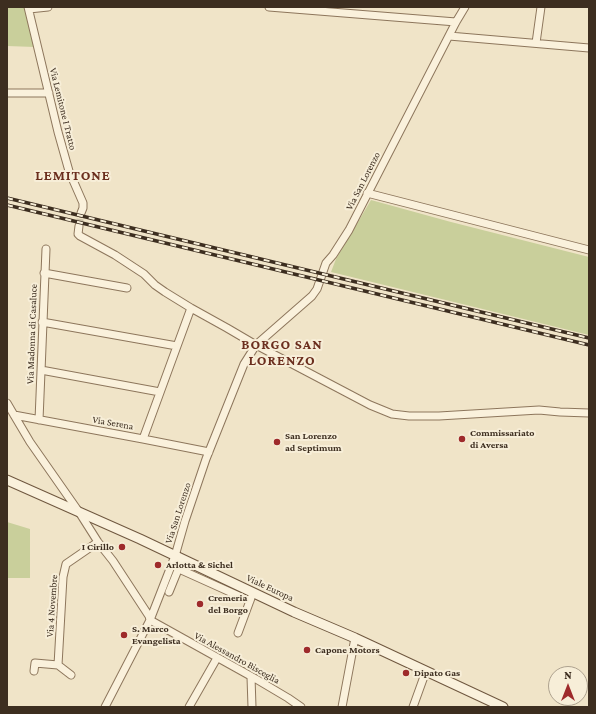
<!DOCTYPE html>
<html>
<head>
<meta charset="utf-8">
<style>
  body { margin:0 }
  #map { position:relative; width:596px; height:714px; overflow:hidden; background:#f0e4c8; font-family:"Crimson Pro",serif }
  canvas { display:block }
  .frame { position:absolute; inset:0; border:8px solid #3d2e20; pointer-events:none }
  .north { position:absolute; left:548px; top:666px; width:40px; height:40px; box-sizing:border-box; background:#f7eed8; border:1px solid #ada18e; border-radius:50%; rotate:0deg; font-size:11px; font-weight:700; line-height:16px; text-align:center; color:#3d2e20 }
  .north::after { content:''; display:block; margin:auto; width:14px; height:18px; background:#9e2a2b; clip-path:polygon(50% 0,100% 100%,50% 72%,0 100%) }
</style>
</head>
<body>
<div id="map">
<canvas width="596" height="714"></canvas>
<div class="frame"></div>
<div class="north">N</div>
</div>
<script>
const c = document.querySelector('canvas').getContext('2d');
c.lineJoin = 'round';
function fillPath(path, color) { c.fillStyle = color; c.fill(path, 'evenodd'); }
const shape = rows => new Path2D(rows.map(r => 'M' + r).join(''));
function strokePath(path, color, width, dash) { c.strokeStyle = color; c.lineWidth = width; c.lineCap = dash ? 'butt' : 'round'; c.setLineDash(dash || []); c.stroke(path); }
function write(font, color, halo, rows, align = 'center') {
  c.font = font + ' "Crimson Pro",serif'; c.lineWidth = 4; c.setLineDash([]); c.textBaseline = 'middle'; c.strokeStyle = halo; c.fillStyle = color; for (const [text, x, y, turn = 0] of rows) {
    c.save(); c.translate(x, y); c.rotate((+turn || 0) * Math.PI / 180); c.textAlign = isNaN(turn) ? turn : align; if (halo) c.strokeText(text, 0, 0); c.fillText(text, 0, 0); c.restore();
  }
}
fillPath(shape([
  [7,7,26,7,35,47,7,46],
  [371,200,451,222,589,257,589,335,331,272,336,259],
  [7,522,30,529,30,578,7,578]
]), '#c9cf9b');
strokePath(shape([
  [79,226,81,213]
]), '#ccc0a6', 7, [7, 3.5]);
const street = shape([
  [28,7,58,132,69,171,83,203,83,208,81,213],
  [269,7,456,22],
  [29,9,48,7],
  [449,36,589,48],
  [536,43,541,7],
  [7,93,49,93],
  [367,193,589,250],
  [79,226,78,234,80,236,115,255,144,274,155,285,165,292,191,308,227,328,256,345,370,405,392,414,409,416,439,416,539,410,560,412,589,413],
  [44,273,127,288],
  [42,322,177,346],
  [41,370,160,392],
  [7,403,14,415,30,442,79,512,98,542,113,561,149,616,150,620,256,679,288,698,301,707],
  [14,415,143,439,209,452],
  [39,420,46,249],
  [143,439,191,308],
  [179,569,250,601],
  [169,592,180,565],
  [238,633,251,598],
  [58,665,63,577,66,564,98,542],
  [34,671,35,663,58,665,71,675],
  [251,677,252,707],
  [105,707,150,620,175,556,185,521,206,459,244,364,256,345,312,296,317,289,326,263,333,255,349,230,456,22,465,7],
  [189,707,217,658],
  [342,707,355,638],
  [413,707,426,671]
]);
const secondary = shape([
  [7,480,140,539,294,612,355,638,503,707]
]);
strokePath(street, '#8d765c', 9);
strokePath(secondary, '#6f573f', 11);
strokePath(street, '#faf1dc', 7);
strokePath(secondary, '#faf1dc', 9);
const rail = shape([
  [7,198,589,338],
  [7,205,589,345]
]);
strokePath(rail, '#3d2e20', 3.5);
strokePath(rail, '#f7eed8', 2, [6]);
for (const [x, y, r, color] of [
  [462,439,4,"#9e2a2b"],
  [277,442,4,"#9e2a2b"],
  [122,547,4,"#9e2a2b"],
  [158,565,4,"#9e2a2b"],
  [200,604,4,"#9e2a2b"],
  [124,635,4,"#9e2a2b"],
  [307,650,4,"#9e2a2b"],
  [406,673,4,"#9e2a2b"]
]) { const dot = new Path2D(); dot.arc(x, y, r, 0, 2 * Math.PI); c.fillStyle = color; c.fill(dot); strokePath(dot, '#f7eed8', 1.5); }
write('10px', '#3d2e20', '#f7eed8', [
  ["Via Lemitone I Tratto",63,109,76],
  ["Via San Lorenzo",363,181,-63],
  ["Via Madonna di Casaluce",32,334,-88],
  ["Via Serena",113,423,10],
  ["Via San Lorenzo",178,513,-72],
  ["Viale Europa",270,588,25],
  ["Via 4 Novembre",52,606,-86],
  ["Via Alessandro Bisceglia",237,658,29]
]);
write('bold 10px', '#3d2e20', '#f7eed8', [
  ["Commissariato",470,433],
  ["di Aversa",470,445],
  ["San Lorenzo",285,436],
  ["ad Septimum",285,448],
  ["I Cirillo",114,547,"right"],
  ["Arlotta & Sichel",166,565],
  ["Cremeria",208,598],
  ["del Borgo",208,610],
  ["S. Marco",132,629],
  ["Evangelista",132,641],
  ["Capone Motors",315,650],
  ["Dipato Gas",414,673]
], 'left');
c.letterSpacing = '1px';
write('bold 14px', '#6b2e1e', '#f7eed8', [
  ["LEMITONE",73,176],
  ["BORGO SAN",282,345],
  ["LORENZO",282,361]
]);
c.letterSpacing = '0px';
</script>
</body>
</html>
